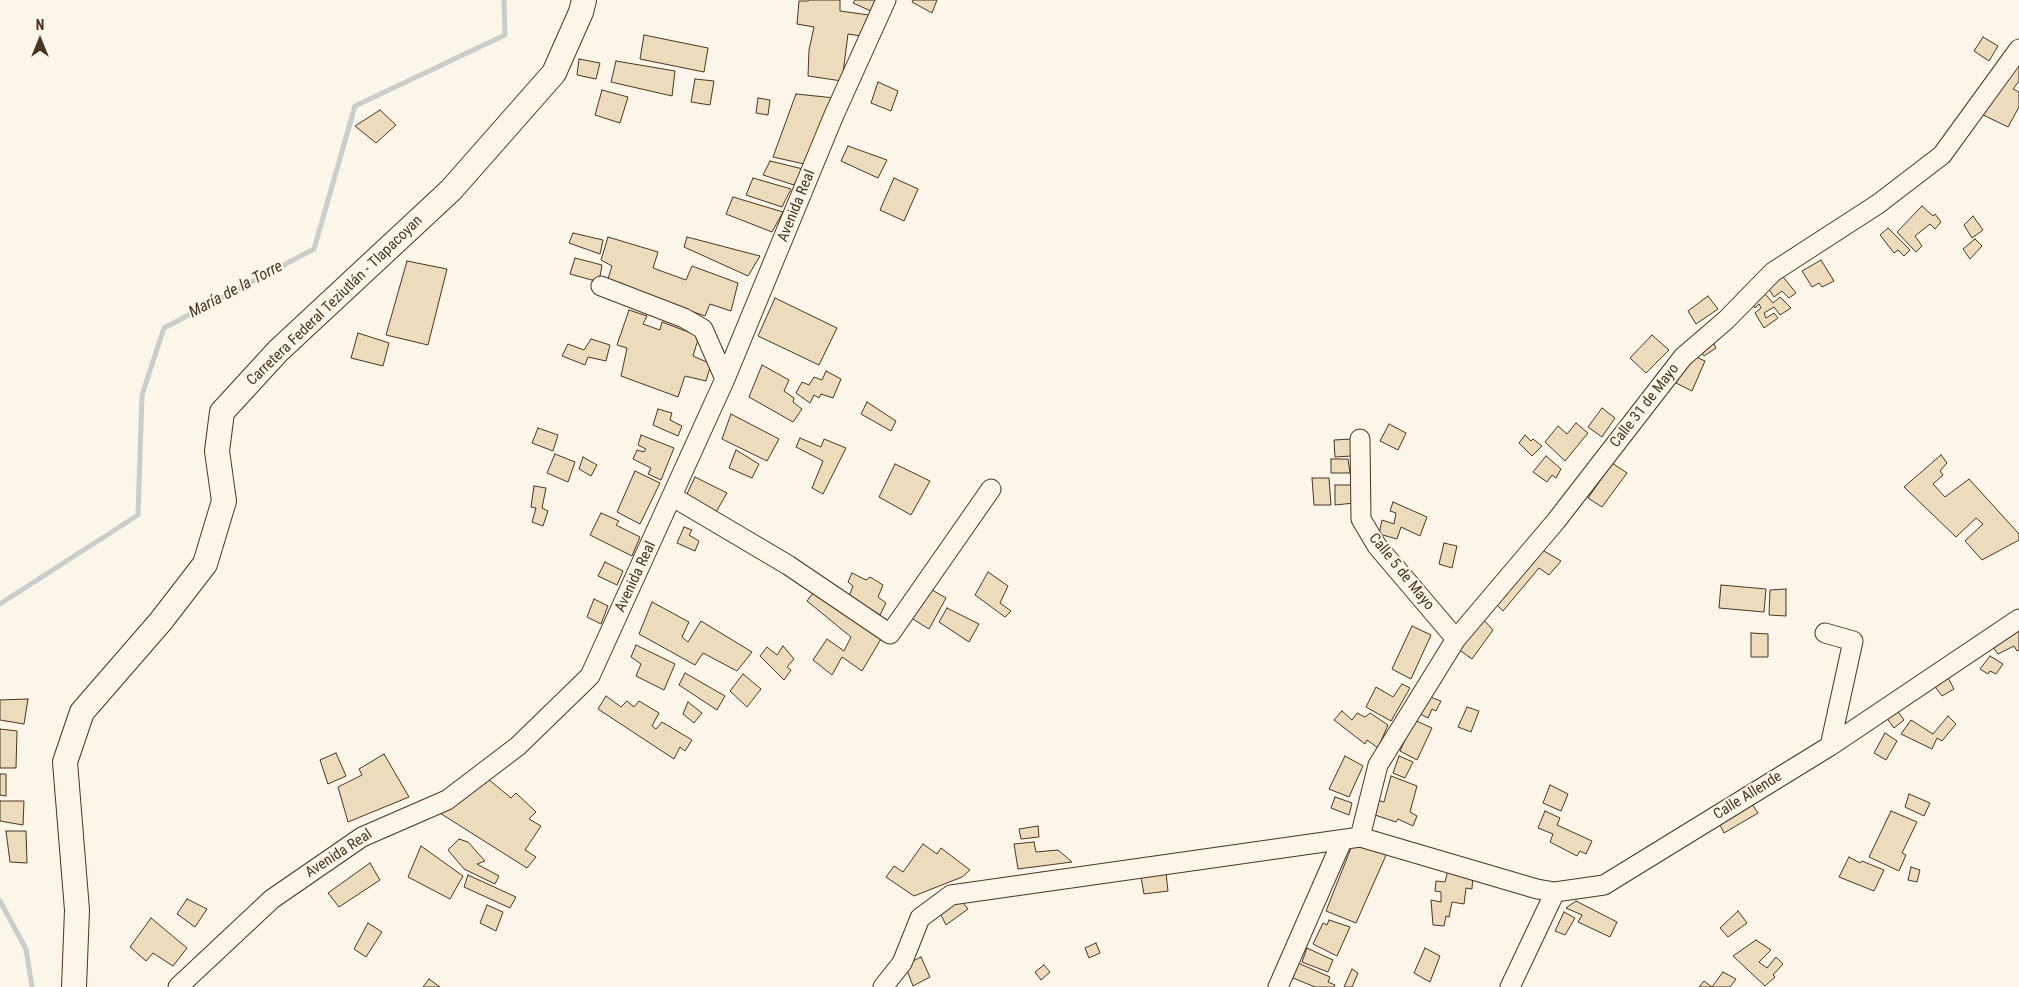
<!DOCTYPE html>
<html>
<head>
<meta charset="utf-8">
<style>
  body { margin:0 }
  #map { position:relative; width:2019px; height:987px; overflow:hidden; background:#fbf6e9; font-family:"Roboto Condensed",sans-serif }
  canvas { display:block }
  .north { position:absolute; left:15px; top:15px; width:50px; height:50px; -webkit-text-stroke:4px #fbf6e9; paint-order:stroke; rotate:0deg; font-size:14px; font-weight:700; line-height:20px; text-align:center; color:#4a3520 }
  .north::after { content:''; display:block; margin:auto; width:18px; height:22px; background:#4a3520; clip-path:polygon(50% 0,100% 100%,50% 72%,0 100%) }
</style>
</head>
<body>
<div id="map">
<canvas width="2019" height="987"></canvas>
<div class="north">N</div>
</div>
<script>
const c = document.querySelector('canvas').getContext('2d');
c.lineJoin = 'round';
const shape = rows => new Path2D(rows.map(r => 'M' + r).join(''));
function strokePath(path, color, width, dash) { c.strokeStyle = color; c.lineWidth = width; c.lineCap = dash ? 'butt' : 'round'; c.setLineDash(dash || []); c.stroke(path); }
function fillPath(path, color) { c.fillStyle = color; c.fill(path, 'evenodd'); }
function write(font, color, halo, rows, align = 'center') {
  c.font = font + ' "Roboto Condensed",sans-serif'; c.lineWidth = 4; c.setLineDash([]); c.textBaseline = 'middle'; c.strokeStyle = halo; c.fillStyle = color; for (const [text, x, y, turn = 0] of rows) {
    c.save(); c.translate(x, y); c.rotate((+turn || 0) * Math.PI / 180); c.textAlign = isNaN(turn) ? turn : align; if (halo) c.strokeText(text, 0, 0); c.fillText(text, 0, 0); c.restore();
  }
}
strokePath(shape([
  [0,604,138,515,142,395,164,328,314,249,355,106,505,35,504,0],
  [0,901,26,949,32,987]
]), '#c9cecd', 5);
const building = shape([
  [809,0,840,0,840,11,869,15,861,36,848,34,842,81,808,76,809,50,814,27,797,24,799,1,808,1,809,0],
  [855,0,876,0,871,11,853,3,855,0],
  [913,0,937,0,932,13,912,2,913,0],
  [644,35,708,48,704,72,640,59,644,35],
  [1983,37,1998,46,1989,61,1974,51,1983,37],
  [2019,50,2019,81,2013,89,2019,92,2019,107,2008,127,1977,112,2019,50],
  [579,59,600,63,596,79,577,75,579,59],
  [616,61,675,71,672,96,611,82,616,61],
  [695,79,714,81,710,105,691,102,695,79],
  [878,82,898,91,891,111,871,103,878,82],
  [602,90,628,97,620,123,595,115,602,90],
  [796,94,835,98,804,164,773,157,796,94],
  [758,98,770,100,768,115,756,113,758,98],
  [380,110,396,125,376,143,355,126,380,110],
  [848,146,887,160,878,178,841,161,848,146],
  [770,161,803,169,794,185,763,175,770,161],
  [753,178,791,189,782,207,746,195,753,178],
  [894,178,918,189,904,221,880,210,894,178],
  [733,197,783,212,772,232,726,214,733,197],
  [1922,206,1933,216,1935,214,1941,222,1935,229,1930,224,1915,236,1922,246,1916,252,1897,232,1922,206],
  [1973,216,1983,230,1972,238,1964,225,1973,216],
  [1888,228,1910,250,1904,256,1898,250,1894,253,1880,235,1888,228],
  [573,233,603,240,600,254,569,243,573,233],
  [608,237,658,252,653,268,686,280,692,266,738,283,731,311,710,304,705,316,637,292,626,293,628,286,608,279,612,266,601,260,608,237],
  [687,237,760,256,748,276,684,247,687,237],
  [1975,239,1982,246,1970,259,1963,249,1975,239],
  [575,258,602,265,599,282,570,274,575,258],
  [1821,260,1834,281,1822,287,1819,283,1812,287,1802,271,1821,260],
  [407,261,447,269,428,345,386,335,407,261],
  [1780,273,1796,293,1789,298,1782,291,1774,297,1765,283,1780,273],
  [1761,289,1773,303,1780,297,1791,308,1780,315,1774,307,1764,313,1766,318,1774,313,1778,318,1764,328,1755,313,1761,308,1759,304,1755,308,1749,299,1761,289],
  [1708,296,1718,309,1696,324,1688,311,1708,296],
  [775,298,837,328,819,365,758,336,775,298],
  [629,310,647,316,643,324,660,330,662,322,699,336,693,356,711,364,706,381,685,376,678,397,621,376,627,348,617,345,629,310],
  [358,333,389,343,383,366,351,358,358,333],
  [1652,335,1669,350,1646,373,1630,358,1652,335],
  [591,339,610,345,606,361,588,357,585,365,562,356,568,344,584,350,591,339],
  [1711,339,1716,348,1704,356,1699,347,1711,339],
  [1690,354,1705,361,1692,391,1676,383,1690,354],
  [762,365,789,380,784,391,794,398,793,402,802,409,793,422,749,397,762,365],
  [826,371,841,379,833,398,821,394,819,398,814,395,810,403,796,393,802,382,809,385,814,377,822,380,826,371],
  [867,402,896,421,891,431,861,414,867,402],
  [1602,408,1615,418,1602,437,1588,427,1602,408],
  [658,409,672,413,670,420,682,426,678,436,653,425,658,409],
  [731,414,779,439,767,461,722,439,731,414],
  [1576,423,1588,433,1565,461,1545,442,1558,426,1567,434,1576,423],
  [1389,424,1406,433,1398,450,1380,441,1389,424],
  [538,428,558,435,553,451,532,443,538,428],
  [641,435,674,448,661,480,648,474,651,468,633,459,637,450,644,452,646,449,638,445,641,435],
  [1525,435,1531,441,1533,439,1542,446,1532,456,1519,443,1525,435],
  [800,438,821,447,824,439,846,448,823,494,812,488,823,461,796,447,800,438],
  [1352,439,1352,456,1335,457,1334,440,1352,439],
  [736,450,759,464,752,478,729,468,736,450],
  [555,454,575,462,568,482,547,473,555,454],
  [1941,455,1947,463,1940,471,1943,475,1933,484,1945,497,1969,479,2019,534,2019,540,1982,560,1965,541,1983,524,1976,518,1956,537,1904,487,1941,455],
  [1546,456,1561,469,1556,478,1552,475,1547,482,1533,472,1546,456],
  [583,457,597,465,591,476,579,469,583,457],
  [1331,459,1348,459,1350,473,1331,473,1331,459],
  [1606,459,1627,473,1602,507,1588,498,1604,475,1597,471,1606,459],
  [895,464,930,481,911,515,879,497,895,464],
  [635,471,660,483,640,524,617,512,635,471],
  [695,477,727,493,716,512,686,496,695,477],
  [1312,478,1329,478,1331,505,1314,505,1312,478],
  [1335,485,1352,485,1354,503,1335,505,1335,485],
  [534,486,546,488,542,508,548,511,543,526,532,522,536,508,531,507,534,486],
  [1393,502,1427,517,1420,536,1401,527,1397,539,1379,534,1382,520,1394,524,1396,513,1390,511,1393,502],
  [601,513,619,521,616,525,640,537,632,556,590,535,601,513],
  [684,527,692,530,689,535,699,541,695,551,677,543,684,527],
  [1444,543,1457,546,1452,568,1439,564,1444,543],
  [1539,548,1561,561,1549,575,1539,568,1503,611,1495,603,1539,548],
  [605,562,623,571,617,585,598,576,605,562],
  [988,572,1008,586,1000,603,1011,611,1005,617,975,595,988,572],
  [852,573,866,580,870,577,883,585,878,597,886,603,880,615,849,596,853,586,848,582,852,573],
  [1721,585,1766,589,1764,612,1719,608,1721,585],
  [927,587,946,598,929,629,908,616,927,587],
  [816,589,881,639,862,671,842,657,832,675,813,660,827,639,844,651,851,637,807,601,816,589],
  [1786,589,1786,616,1769,615,1770,590,1786,589],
  [594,599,608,606,601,624,587,617,594,599],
  [652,602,689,622,682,637,688,642,701,621,752,652,737,671,703,653,695,665,639,634,652,602],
  [947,608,979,624,969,642,939,622,947,608],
  [1481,617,1493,630,1472,659,1458,649,1481,617],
  [1412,626,1431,635,1411,679,1392,669,1412,626],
  [2019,628,2019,650,2017,651,2014,646,1998,654,1989,642,2019,628],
  [1751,633,1768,634,1768,657,1751,657,1751,633],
  [636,645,675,664,664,690,636,676,641,664,631,657,636,645],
  [783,646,794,659,787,667,791,670,784,680,760,656,767,647,777,655,783,646],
  [1990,656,2003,664,1996,674,1990,671,1988,674,1980,669,1990,656],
  [685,673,725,696,717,710,679,685,685,673],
  [743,674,761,689,747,707,730,691,743,674],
  [1947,676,1954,689,1942,696,1933,684,1947,676],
  [1402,684,1410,688,1391,721,1366,707,1376,687,1393,697,1402,684],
  [1425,695,1441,701,1436,711,1432,709,1428,718,1418,713,1425,695],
  [606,696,621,707,627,701,634,707,639,701,659,713,652,726,656,729,662,722,692,740,685,751,680,747,674,759,598,709,606,696],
  [28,699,24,724,0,720,0,700,28,699],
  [688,702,702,713,694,723,683,714,688,702],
  [1467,707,1479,711,1471,732,1458,727,1467,707],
  [1896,709,1904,720,1894,728,1886,717,1896,709],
  [1342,711,1352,720,1357,713,1365,717,1370,713,1388,725,1378,748,1367,740,1365,744,1334,720,1342,711],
  [1948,716,1956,724,1942,741,1937,738,1932,749,1901,734,1911,720,1933,734,1948,716],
  [1414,720,1432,728,1417,760,1400,751,1414,720],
  [0,729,17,731,16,768,0,768,0,729],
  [1885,733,1897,741,1886,760,1874,753,1885,733],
  [336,753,346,776,328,784,320,760,336,753],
  [384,754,409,797,348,822,338,787,362,775,359,769,384,754],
  [1345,756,1363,766,1349,797,1329,789,1345,756],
  [1399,756,1413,762,1405,778,1393,773,1399,756],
  [0,774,6,774,6,796,0,795,0,774],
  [1391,776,1417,786,1410,812,1417,816,1413,826,1398,819,1396,822,1372,814,1377,800,1384,802,1391,776],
  [487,778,511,798,516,793,536,812,529,819,541,826,525,850,536,857,527,868,435,810,487,778],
  [1550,785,1568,794,1561,811,1543,803,1550,785],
  [1909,794,1930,803,1924,816,1905,807,1909,794],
  [1335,797,1352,803,1349,815,1331,808,1335,797],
  [1748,798,1758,813,1724,833,1717,819,1748,798],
  [0,801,24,801,23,825,0,821,0,801],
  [1545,811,1560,818,1557,825,1592,841,1586,854,1580,851,1577,856,1550,842,1553,834,1538,828,1545,811],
  [1891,811,1917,822,1902,853,1906,855,1899,871,1869,857,1891,811],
  [1038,826,1039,837,1021,839,1019,829,1038,826],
  [6,831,26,831,27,863,10,862,6,831],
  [459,839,468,842,485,861,477,864,499,876,495,884,464,869,448,850,459,839],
  [1034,842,1036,852,1058,850,1072,862,1018,869,1014,844,1034,842],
  [1353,843,1387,853,1356,923,1326,911,1353,843],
  [923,844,937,854,941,848,970,870,962,877,914,896,886,877,894,866,903,872,923,844],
  [421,846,463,876,450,899,408,877,421,846],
  [1849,857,1860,863,1862,861,1884,870,1874,891,1839,877,1849,857],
  [370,863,380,880,339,907,328,893,370,863],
  [1911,867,1920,870,1917,882,1908,880,1911,867],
  [1448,870,1473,876,1472,889,1466,888,1464,904,1452,902,1449,917,1446,916,1444,926,1433,925,1431,900,1441,902,1441,892,1435,891,1436,881,1445,882,1448,870],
  [1166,873,1168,891,1144,894,1141,877,1166,873],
  [468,875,516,897,510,908,464,887,468,875],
  [187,899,207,909,195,927,177,914,187,899],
  [960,899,968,909,946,925,939,911,960,899],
  [1576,901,1617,922,1610,937,1578,922,1582,915,1566,908,1576,901],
  [487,905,503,912,496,931,480,923,487,905],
  [1738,911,1747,923,1728,937,1720,928,1738,911],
  [1564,912,1575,918,1565,935,1555,931,1564,912],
  [151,918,187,948,173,966,153,953,146,961,130,947,151,918],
  [1329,920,1350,927,1337,956,1313,944,1323,923,1327,925,1329,920],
  [368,923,382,932,366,957,354,949,368,923],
  [1756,940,1771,950,1759,962,1767,968,1776,957,1783,964,1773,975,1775,977,1765,986,1733,956,1756,940],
  [1096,943,1100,953,1089,958,1085,948,1096,943],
  [1307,948,1333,960,1328,972,1302,962,1307,948],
  [1425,948,1440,956,1430,982,1414,973,1425,948],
  [921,957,930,977,913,986,905,965,921,957],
  [1298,963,1330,977,1328,982,1335,985,1334,987,1315,987,1293,978,1298,963],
  [1044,965,1050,972,1041,980,1035,972,1044,965],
  [1352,969,1358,973,1352,987,1344,987,1352,969],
  [1723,972,1736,979,1730,987,1699,987,1704,981,1712,987,1723,972],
  [429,979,440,987,423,987,429,979]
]);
fillPath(building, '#ecdcbc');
strokePath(building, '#4a3520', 1);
const minor = shape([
  [601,286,684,318,703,329,725,379],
  [1360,439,1361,519,1377,546,1456,639],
  [673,497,788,565,890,634,991,489],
  [1825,633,1853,641,1830,746],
  [1360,837,1378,765,1456,639,1556,521,1683,357,1726,320,1773,272,1878,204,1942,155,2019,49],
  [178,987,272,899,362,837,447,800,518,746,590,676,725,379,834,115,886,0],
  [883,987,902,963,920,918,951,895,1360,837,1537,889,1555,892,1604,885,1830,746,2019,619],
  [1278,987,1342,841],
  [1510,987,1555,892]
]);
const major = shape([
  [74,987,77,910,65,762,82,712,161,621,205,564,224,501,217,451,222,412,278,351,451,190,554,73,581,12,584,0]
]);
strokePath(minor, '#4a3520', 21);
strokePath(major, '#4a3520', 26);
strokePath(minor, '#fbf6e9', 19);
strokePath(major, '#fbf6e9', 24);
write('15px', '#4a3520', '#fbf6e9', [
  ["Avenida Real",797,206,-68],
  ["Carretera Federal Teziutlán - Tlapacoyan",335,301,-44],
  ["Calle 31 de Mayo",1645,406,-52],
  ["Calle 5 de Mayo",1401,572,51],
  ["Avenida Real",636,577,-65],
  ["Calle Allende",1748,796,-32],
  ["Avenida Real",339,854,-33]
]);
write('italic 16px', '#4a3520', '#fbf6e9', [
  ["María de la Torre",236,290,-28]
]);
</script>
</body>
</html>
